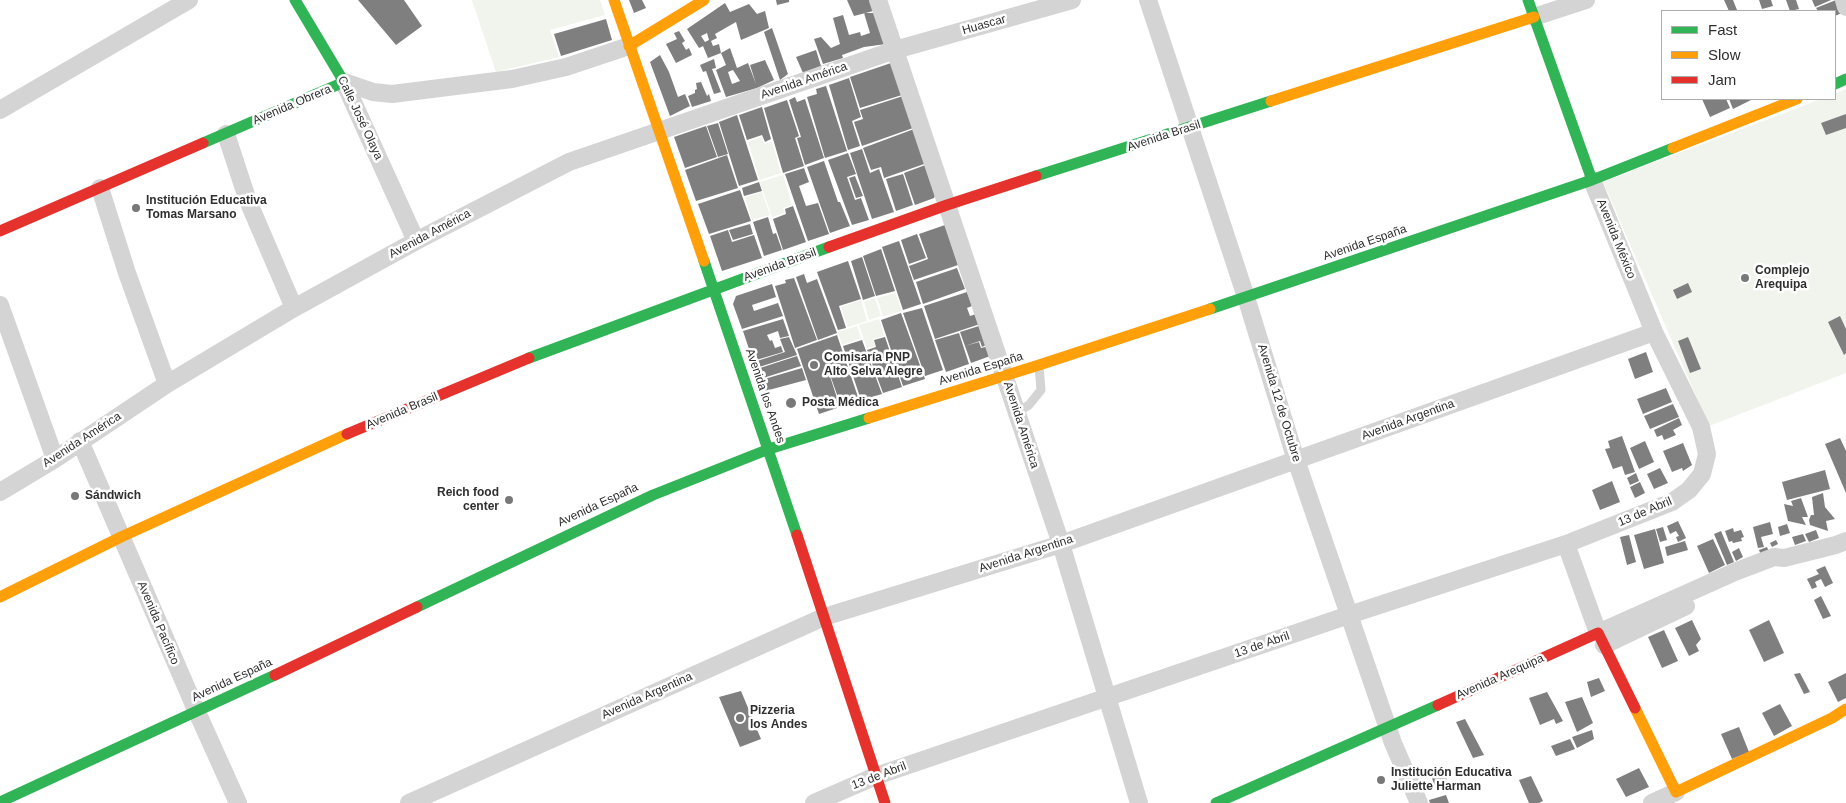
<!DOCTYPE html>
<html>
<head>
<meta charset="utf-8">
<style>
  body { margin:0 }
  #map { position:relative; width:1846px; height:803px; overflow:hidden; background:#fff; font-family:Arial,sans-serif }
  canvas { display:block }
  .legend { position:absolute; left:1661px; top:10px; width:175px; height:90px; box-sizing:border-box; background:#fff; border:1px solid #acacac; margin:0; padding:6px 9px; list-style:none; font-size:15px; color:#2f2f2f }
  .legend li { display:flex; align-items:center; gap:10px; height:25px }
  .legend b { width:25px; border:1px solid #acacac }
</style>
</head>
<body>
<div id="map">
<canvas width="1846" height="803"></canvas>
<ul class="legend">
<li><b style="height:6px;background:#30b455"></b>Fast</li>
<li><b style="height:6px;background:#ff9f0a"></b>Slow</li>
<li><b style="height:6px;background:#e5322d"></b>Jam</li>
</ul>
</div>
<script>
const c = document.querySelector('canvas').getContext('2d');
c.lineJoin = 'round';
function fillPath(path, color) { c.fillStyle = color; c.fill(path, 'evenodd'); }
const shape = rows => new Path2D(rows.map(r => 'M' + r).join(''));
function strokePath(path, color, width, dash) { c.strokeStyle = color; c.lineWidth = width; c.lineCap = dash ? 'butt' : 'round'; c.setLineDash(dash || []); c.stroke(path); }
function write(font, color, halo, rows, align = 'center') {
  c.font = font + ' Arial,sans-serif'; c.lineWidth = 5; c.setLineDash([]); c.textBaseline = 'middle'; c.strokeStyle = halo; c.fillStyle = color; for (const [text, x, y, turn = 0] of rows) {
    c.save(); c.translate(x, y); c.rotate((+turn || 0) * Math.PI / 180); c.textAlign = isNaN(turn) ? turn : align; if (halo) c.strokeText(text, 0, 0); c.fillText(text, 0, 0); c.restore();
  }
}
fillPath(shape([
  [472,0,600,0,605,15,550,30,559,57,496,72],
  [1846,89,1846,373,1709,426,1603,182,1821,99,1835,99,1835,94],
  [762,137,764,144,772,142,781,173,760,180,748,142],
  [783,175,792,205,783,208,785,213,772,217,760,182],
  [762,192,770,215,752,220,745,197],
  [895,293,902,311,883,316,877,298],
  [875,298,881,316,869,320,864,302],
  [861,300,867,321,848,327,841,307],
  [879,319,884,336,873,339,875,346,867,348,859,325],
  [857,326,861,338,842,345,838,332]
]), '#f1f4ec');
fillPath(shape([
  [358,0,404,0,422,26,396,45],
  [629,0,642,0,646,8,634,13],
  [776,0,789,0,789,2,777,5],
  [847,0,875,0,877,10,854,16],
  [1724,0,1733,0,1737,10,1729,11],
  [1759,0,1771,0,1773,6,1762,9],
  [1786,0,1796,0,1799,9,1790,11],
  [1812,0,1831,0,1815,7],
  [1836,0,1844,12,1835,16,1835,11,1818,11,1816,8],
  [725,3,730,12,749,4,757,14,765,11,769,28,741,40,736,22,715,34,717,38,711,41,713,46,719,44,721,53,708,58,703,46,699,48,687,29],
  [707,33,709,40,705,42,701,36],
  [864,13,875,13,886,44,864,47,842,55,843,58,823,64,814,39,821,37,831,48,840,44,833,18,843,15,849,35,860,32,861,36,870,33],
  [606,19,612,40,561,56,554,34],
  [772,28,788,74,780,80,764,32],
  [679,31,685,41,682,43,686,50,689,48,692,55,676,63,666,44,677,39,674,33],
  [730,48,737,68,748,63,756,84,750,65,765,60,774,80,757,88,726,97,716,70,726,65,721,53],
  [733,70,740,81,732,84,728,72],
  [816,50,821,66,803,73,796,57],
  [660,55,669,72,678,97,685,94,690,106,670,116,650,62],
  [714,59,716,68,712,69,721,92,714,94,706,71,703,72,700,65],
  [891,63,902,95,860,108,850,77],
  [849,78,861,117,852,121,860,146,848,150,829,85],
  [701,82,707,96,709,94,711,101,692,107,688,96,695,93,695,90,697,89,696,83],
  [826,86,847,151,825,158,807,97,817,94,816,89],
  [903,96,913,128,862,146,854,122,863,119,860,110],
  [795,97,797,102,805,99,824,158,805,165,797,138,801,137,789,100],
  [1702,99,1726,99,1730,108,1710,117],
  [1729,99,1751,99,1751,100,1733,109],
  [787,100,799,136,795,138,804,166,783,173,764,108],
  [762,107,771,139,765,142,762,135,747,140,739,115],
  [1846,114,1846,128,1826,135,1821,123],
  [737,115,758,180,739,186,719,122],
  [718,123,728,154,718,157,707,126],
  [706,126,717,157,685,168,674,137],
  [914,129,927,163,884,178,881,167,871,170,863,148],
  [862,149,870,173,879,169,894,212,872,219,850,153],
  [848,153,856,174,847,177,855,200,861,198,869,220,852,225,828,160],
  [727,155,738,188,696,201,685,170],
  [824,161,838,202,840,202,850,226,830,233,807,167],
  [928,164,938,188,934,198,915,205,904,173],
  [804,168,809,182,799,186,806,206,818,203,829,234,808,241,785,174],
  [903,174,913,205,896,211,886,179],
  [855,176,863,196,856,198,849,178],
  [759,182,762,191,744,196,742,188],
  [740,190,751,221,709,234,698,204],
  [793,206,806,242,783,250,773,219,786,214,785,209],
  [768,217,773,234,776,233,782,250,764,256,753,222],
  [750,224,753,234,733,240,729,230],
  [945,225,958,265,914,280,909,266,928,259,919,234],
  [728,230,732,242,754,235,762,258,722,271,710,236],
  [917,234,926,258,909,264,901,240],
  [899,241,921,304,903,310,882,247],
  [881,249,895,291,876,296,863,256],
  [862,257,875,296,863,300,851,261],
  [848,261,861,299,839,306,846,328,838,330,817,272],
  [957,268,965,289,923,304,916,282],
  [804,274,807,283,817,279,837,333,818,340,796,277],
  [794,278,817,340,795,348,775,286,786,283,785,280],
  [1688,283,1692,292,1677,299,1673,290],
  [772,284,776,297,752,305,754,311,778,303,783,316,742,329,733,304,736,296],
  [967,292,972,306,967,308,970,316,976,314,980,324,935,339,924,306],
  [922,308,943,370,925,376,903,313],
  [901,313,925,379,903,386,881,320],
  [1840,316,1846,329,1846,353,1844,355,1828,322],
  [783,319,789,336,780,338,778,331,767,335,770,341,772,340,775,348,781,346,783,352,753,361,743,331],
  [982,325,988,344,982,347,980,341,965,346,960,332],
  [959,333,969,364,946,372,935,340],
  [837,335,859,400,841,406,822,352,840,407,819,414,797,349],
  [789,337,797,355,756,368,754,362,785,352,780,339],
  [885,337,902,387,883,393,867,350,876,347,874,340],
  [1688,337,1701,369,1690,373,1678,341],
  [862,340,882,394,861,400,843,346],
  [979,342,981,348,989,346,993,355,971,363,965,346],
  [1646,352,1653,372,1635,379,1628,359],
  [797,356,801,366,760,379,757,369],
  [802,368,806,380,765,391,761,380],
  [1666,388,1672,402,1643,414,1637,399],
  [1673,404,1679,417,1650,429,1644,416],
  [1679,418,1682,425,1673,430,1676,435,1664,440,1662,435,1657,437,1654,430],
  [1622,436,1635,472,1625,475,1622,466,1613,469,1605,449,1610,448,1608,441],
  [1840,438,1846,451,1846,493,1825,444],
  [1645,441,1654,462,1639,469,1630,448],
  [1683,443,1692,465,1683,471,1682,468,1672,472,1663,451],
  [1660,468,1668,483,1654,489,1647,474],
  [1825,470,1830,489,1787,500,1782,482],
  [1636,473,1639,481,1630,485,1627,478],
  [1612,481,1620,502,1600,510,1592,490],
  [1640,482,1645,493,1635,498,1630,487],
  [1823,493,1825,507,1835,519,1826,521,1828,531,1810,525,1809,520,1811,515,1814,515,1812,497],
  [1801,498,1808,517,1802,517,1806,525,1788,521,1784,504,1793,506,1791,501],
  [1678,521,1686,538,1678,542,1676,537,1679,536,1676,531,1670,534,1667,526],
  [1770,522,1773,534,1761,537,1764,547,1758,548,1753,527],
  [1787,524,1790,533,1780,536,1778,527],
  [1663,527,1667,540,1660,542,1656,529],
  [1733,528,1734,532,1741,530,1744,537,1741,538,1742,541,1733,543,1732,541,1729,542,1725,531],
  [1655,529,1664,563,1644,569,1634,535],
  [1816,530,1819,538,1809,542,1805,534],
  [1721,531,1734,562,1727,565,1714,534],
  [1803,534,1806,541,1795,545,1792,537],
  [1629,535,1636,562,1627,565,1620,537],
  [1713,539,1725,565,1709,573,1697,546],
  [1776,540,1778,544,1772,547,1770,543],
  [1685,541,1688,550,1667,556,1665,547],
  [1767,547,1769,552,1761,555,1759,550],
  [1739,548,1743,557,1736,561,1732,552],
  [1825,566,1833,583,1825,587,1821,579,1815,582,1817,587,1812,589,1807,579,1819,574,1816,570],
  [1821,596,1831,616,1823,619,1814,600],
  [1692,620,1701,639,1696,645,1699,651,1689,656,1675,628],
  [1769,620,1784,653,1764,662,1749,630],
  [1664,630,1678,661,1662,668,1648,637],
  [1800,673,1810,692,1804,694,1794,674],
  [1846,673,1846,698,1838,702,1828,682],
  [1599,678,1605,691,1591,697,1587,682],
  [741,691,761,739,740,747,719,697],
  [1547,692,1563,721,1556,724,1554,719,1540,725,1529,698],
  [1582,697,1593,723,1577,732,1565,702],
  [1780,704,1792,726,1774,736,1762,713],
  [1465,719,1484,755,1473,758,1456,722],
  [1739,727,1749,752,1732,759,1721,734],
  [1592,730,1594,739,1577,748,1572,737],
  [1570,739,1575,749,1556,756,1551,746],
  [1639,768,1649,787,1626,797,1616,779],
  [1443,769,1447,779,1434,785,1431,774],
  [1531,776,1543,801,1539,803,1529,803,1519,780],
  [1446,795,1449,803,1430,803,1429,800]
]), '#7f7f7f');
strokePath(shape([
  [1017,412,1029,405,1041,390,1039,366]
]), '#d4d4d4', 9);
strokePath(shape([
  [878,0,1061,544,1139,803],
  [1148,0,1246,297,1296,460,1393,743,1419,803],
  [1844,0,1846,7],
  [1534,17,1586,0],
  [344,82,373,92,392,94,512,79,566,67,629,46],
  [344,82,416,241],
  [0,110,189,0],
  [226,134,248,201,294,308],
  [100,188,127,273,167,384],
  [0,305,55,459],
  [80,441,197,712,238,803],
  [0,492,55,459,167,384,294,308,416,241,569,162,895,50,1072,0],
  [1566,544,1598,633,1737,571,1774,557,1784,558,1836,545,1846,541],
  [1604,645,1686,606],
  [409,803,824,617,1061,544,1654,332],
  [814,803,876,776,1349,615,1566,544,1672,502,1689,490,1702,474,1707,454,1701,427,1654,332,1592,180],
  [1652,803,1676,792]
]), '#d4d4d4', 18);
strokePath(shape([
  [1528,0,1592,180],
  [1835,84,1846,79],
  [203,143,344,82,295,0],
  [1036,176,1271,101],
  [704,261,797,535],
  [1210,309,1592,180,1673,148],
  [529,358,829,247],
  [417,607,653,495,769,449,869,418],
  [0,802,275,675],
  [1216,803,1438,705]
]), '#30b455', 11);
strokePath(shape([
  [614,0,704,261],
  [629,46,704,0],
  [1271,101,1534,17],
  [1673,148,1797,99],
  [869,418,1039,365,1210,309],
  [0,597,121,537,347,434],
  [1635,708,1676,792,1832,718,1846,709]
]), '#ff9f0a', 11);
strokePath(shape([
  [0,231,203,143],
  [829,247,947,205,1036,176],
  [347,434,529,358],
  [797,535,885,803],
  [275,675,417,607],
  [1438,705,1598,633,1635,708]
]), '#e5322d', 11);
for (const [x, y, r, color] of [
  [136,208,5,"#787878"],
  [1745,278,5,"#787878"],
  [814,365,5,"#787878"],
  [791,403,6,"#787878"],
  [75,496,5,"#787878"],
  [509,500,5,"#787878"],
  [740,718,5,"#787878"],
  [1381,780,5,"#787878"]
]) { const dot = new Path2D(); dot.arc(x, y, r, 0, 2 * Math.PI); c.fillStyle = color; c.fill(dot); strokePath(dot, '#fff', 2); }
write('12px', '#2f2f2f', '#fff', [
  ["Huascar",984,25,-16],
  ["Avenida América",804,81,-19],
  ["Avenida Obrera",292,105,-23],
  ["Calle José Olaya",360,118,65],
  ["Avenida Brasil",1164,136,-18],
  ["Avenida América",430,234,-28],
  ["Avenida México",1616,239,68],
  ["Avenida España",1365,243,-19],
  ["Avenida Brasil",780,265,-20],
  ["Avenida España",981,369,-17],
  ["Avenida los Andes",765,396,71],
  ["Avenida 12 de Octubre",1279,403,73],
  ["Avenida Brasil",402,411,-23],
  ["Avenida Argentina",1408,420,-20],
  ["Avenida América",1021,425,72],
  ["Avenida América",82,440,-33],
  ["Avenida España",598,505,-25],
  ["13 de Abril",1645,512,-23],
  ["Avenida Argentina",1026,554,-18],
  ["Avenida Pacífico",158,623,67],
  ["13 de Abril",1262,645,-19],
  ["Avenida Arequipa",1500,677,-24],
  ["Avenida España",232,680,-25],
  ["Avenida Argentina",647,696,-24],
  ["13 de Abril",879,776,-21]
]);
write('bold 12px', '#2f2f2f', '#fff', [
  ["Institución Educativa",146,201],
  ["Tomas Marsano",146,215],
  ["Complejo",1755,271],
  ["Arequipa",1755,285],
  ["Comisaría PNP",824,358],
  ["Alto Selva Alegre",824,372],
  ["Posta Médica",802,403],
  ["Reich food",499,493,"right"],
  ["center",499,507,"right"],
  ["Sándwich",85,496],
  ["Pizzeria",750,711],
  ["los Andes",750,725],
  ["Institución Educativa",1391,773],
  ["Juliette Harman",1391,787]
], 'left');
</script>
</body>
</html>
